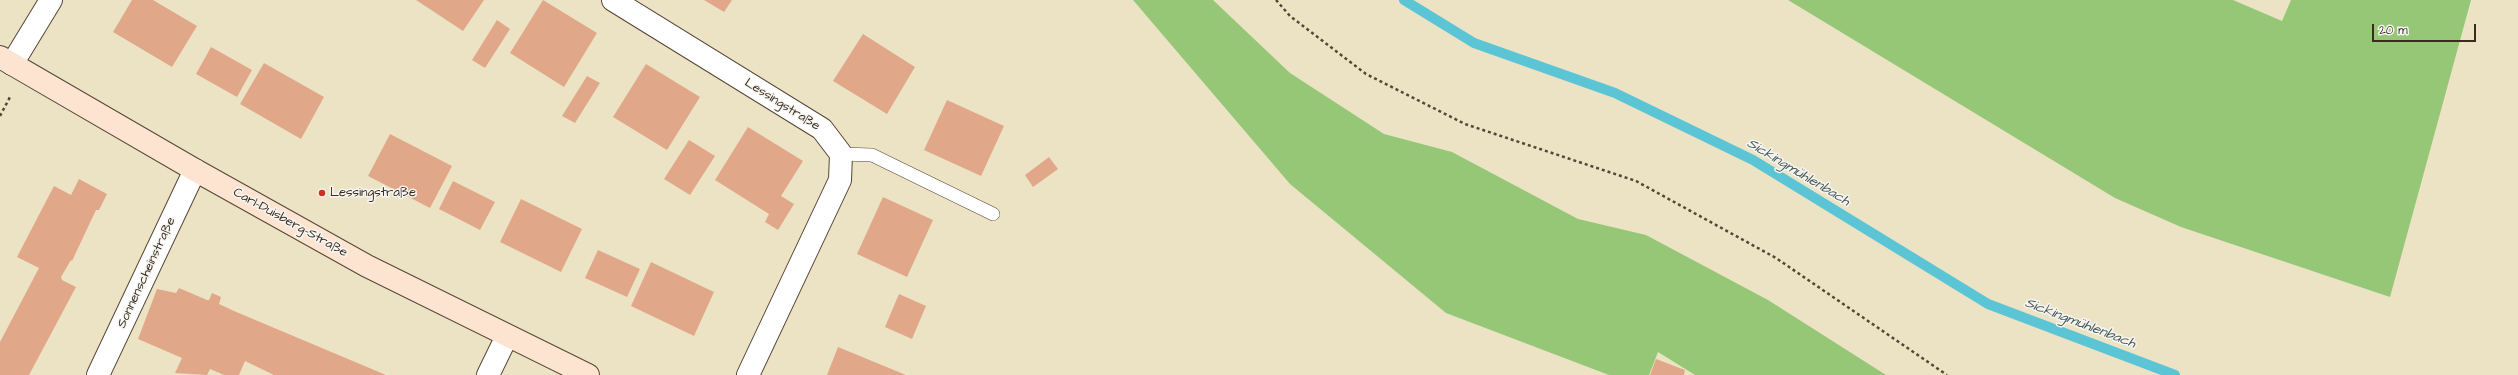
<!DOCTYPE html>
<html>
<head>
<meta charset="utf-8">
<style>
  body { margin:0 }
  #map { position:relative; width:2518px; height:375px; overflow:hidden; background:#ece3c5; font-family:"Architects Daughter",sans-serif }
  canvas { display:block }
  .scale { position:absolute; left:2372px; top:24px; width:104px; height:18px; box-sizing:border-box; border:2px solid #3b2a1e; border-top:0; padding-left:5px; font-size:12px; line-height:14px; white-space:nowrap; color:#3b2a1e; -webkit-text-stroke:3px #f6f6f2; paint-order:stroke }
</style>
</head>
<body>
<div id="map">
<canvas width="2518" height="375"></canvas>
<div class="scale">20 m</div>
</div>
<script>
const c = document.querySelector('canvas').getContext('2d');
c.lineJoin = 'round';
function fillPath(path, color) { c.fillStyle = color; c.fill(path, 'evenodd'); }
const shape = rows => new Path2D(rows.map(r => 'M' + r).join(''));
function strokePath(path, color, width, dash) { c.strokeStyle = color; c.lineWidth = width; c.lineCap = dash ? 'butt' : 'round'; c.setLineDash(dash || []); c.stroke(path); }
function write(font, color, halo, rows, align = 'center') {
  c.font = font + ' "Architects Daughter",sans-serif'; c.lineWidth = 3; c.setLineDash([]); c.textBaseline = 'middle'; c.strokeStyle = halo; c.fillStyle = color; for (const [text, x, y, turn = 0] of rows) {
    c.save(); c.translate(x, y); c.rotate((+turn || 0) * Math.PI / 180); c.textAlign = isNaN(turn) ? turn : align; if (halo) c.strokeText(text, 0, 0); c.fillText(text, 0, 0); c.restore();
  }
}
fillPath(shape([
  [1133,0,1213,0,1290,73,1384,134,1452,152,1578,219,1646,235,1768,300,1886,375,1695,375,1658,352,1649,375,1609,375,1446,313,1290,184],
  [1788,0,2233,0,2282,21,2291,0,2471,0,2390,297,2181,227,2115,198]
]), '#95c777');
strokePath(shape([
  [1404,0,1474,43,1615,93,1753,160,1988,304,2175,375]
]), '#5bc5d5', 10);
fillPath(shape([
  [132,0,153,0,197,26,172,67,113,32],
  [416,0,484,0,463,31],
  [543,0,597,33,564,87,510,53],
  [704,0,732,0,724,12],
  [497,20,510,29,485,68,472,60],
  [863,34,915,67,887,114,833,81],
  [211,47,252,70,237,97,196,74],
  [264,63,324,97,301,139,240,104],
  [646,64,700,97,667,150,613,117],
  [587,76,600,83,575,123,562,116],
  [947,100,1004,126,981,176,924,150],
  [748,127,803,161,781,196,794,204,778,230,765,222,769,214,715,180],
  [390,134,452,166,430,208,368,176],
  [689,140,715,156,690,195,664,179],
  [1049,157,1058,169,1033,187,1025,175],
  [79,179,107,194,99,210,96,210,72,261,71,260,61,277,62,280,76,287,29,375,0,375,0,342,39,268,17,257,18,255,54,186,71,195],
  [453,181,495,202,480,230,439,209],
  [883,197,933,220,907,277,857,254],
  [521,199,582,229,561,272,500,242],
  [598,250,640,269,627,297,585,278],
  [651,262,714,292,694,336,631,306],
  [179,288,207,300,209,300,212,293,221,297,219,304,234,311,386,375,274,375,245,361,239,375,224,375,210,369,207,375,175,373,182,358,138,339,157,289,176,293],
  [899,294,926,306,912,339,885,327],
  [838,347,906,375,827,375],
  [1656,359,1685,370,1684,375,1650,375]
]), '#e0a888');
const service = shape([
  [841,154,872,155,993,214]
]);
const minor = shape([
  [613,0,822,129,841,154,840,180,748,375],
  [12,64,51,0],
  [98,375,195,170],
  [488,375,507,336]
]);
const secondary = shape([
  [0,57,195,170,367,266,588,375]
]);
strokePath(service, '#564637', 14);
strokePath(minor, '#564637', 24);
strokePath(secondary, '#564637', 24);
strokePath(shape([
  [1276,0,1290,16,1366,74,1465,124,1636,181,1776,258,1947,375],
  [0,116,10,97]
]), '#564637', 2.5, [3, 3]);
strokePath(service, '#fff', 13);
strokePath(minor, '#fff', 22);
strokePath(secondary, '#fde4d1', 22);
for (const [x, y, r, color] of [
  [322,193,4,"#c8321e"]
]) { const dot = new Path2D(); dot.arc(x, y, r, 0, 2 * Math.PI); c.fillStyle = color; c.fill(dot); strokePath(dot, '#f6f6f2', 1.5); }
write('13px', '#3b2a1e', '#f6f6f2', [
  ["Lessingstraße",782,105,32],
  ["Carl-Duisberg-Straße",290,223,29],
  ["Sonnenscheinstraße",147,273,-65]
]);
write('13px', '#3b2a1e', '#f6f6f2', [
  ["Lessingstraße",330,193]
], 'left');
write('italic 14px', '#455855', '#f6f6f2', [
  ["Sickingmühlenbach",1798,173,31],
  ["Sickingmühlenbach",2080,324,21]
]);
</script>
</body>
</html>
